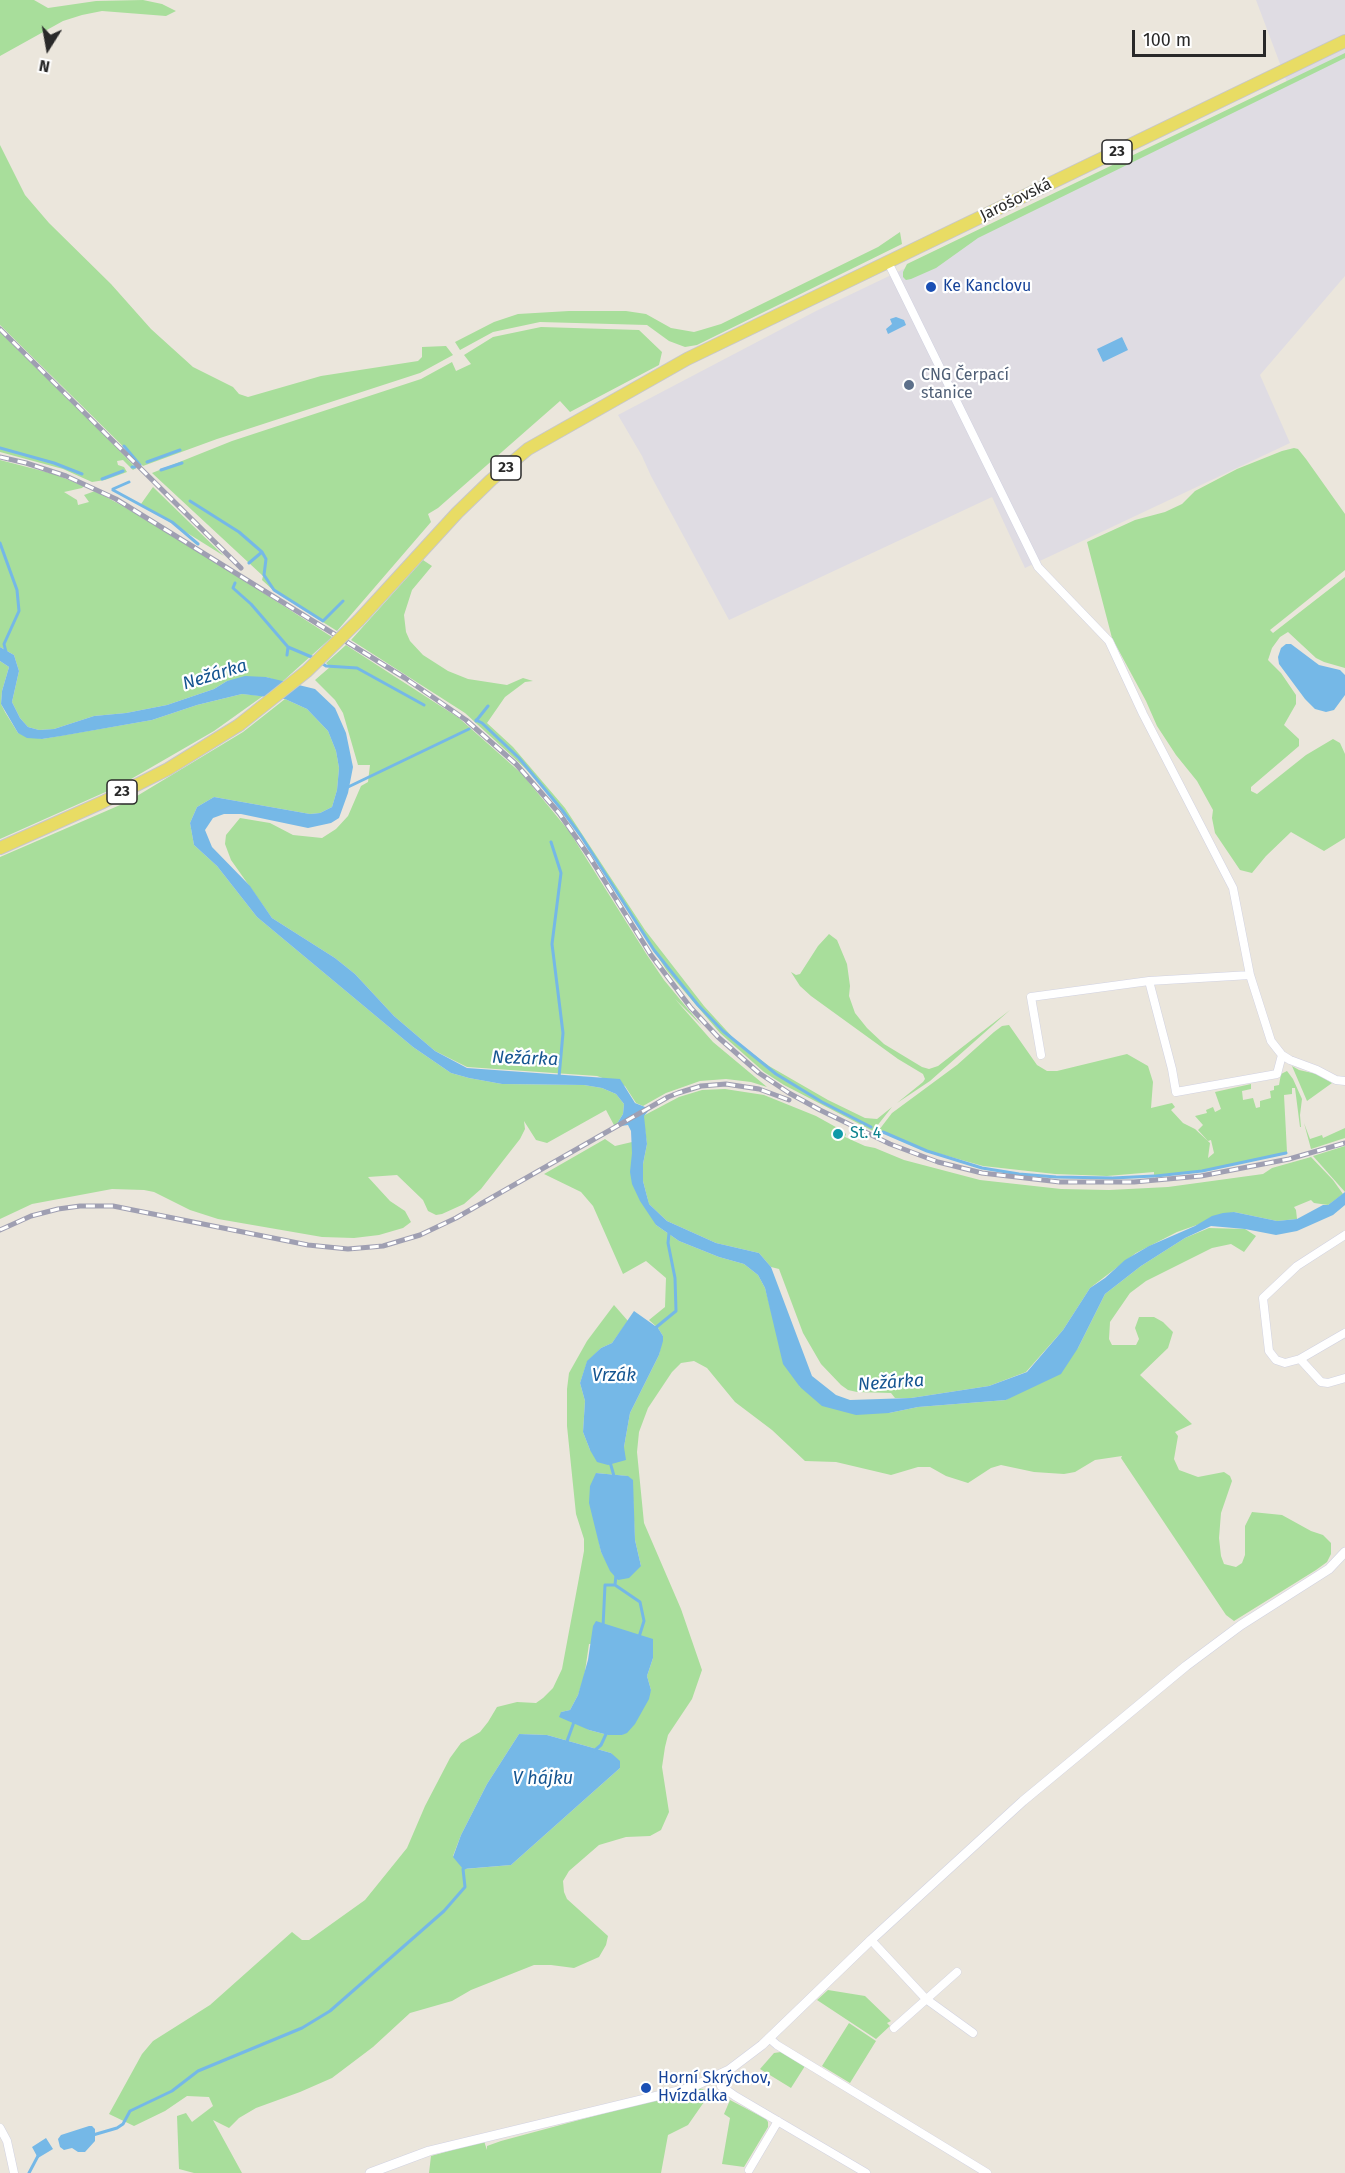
<!DOCTYPE html>
<html>
<head>
<meta charset="utf-8">
<style>
  body { margin:0 }
  #map { position:relative; width:1345px; height:2173px; overflow:hidden; background:#ebe6dc; font-family:"Fira Sans",sans-serif }
  canvas { display:block }
  .north { position:absolute; left:18px; top:18px; width:60px; height:60px; -webkit-text-stroke:4px #fff; paint-order:stroke; rotate:191deg; font-size:16px; font-weight:700; line-height:24px; text-align:center; color:#292929 }
  .north::after { content:''; display:block; margin:auto; width:21px; height:27px; background:#292929; clip-path:polygon(50% 0,100% 100%,50% 72%,0 100%) }
  .scale { position:absolute; left:1132px; top:30px; width:134px; height:27px; box-sizing:border-box; border:3px solid #292929; border-top:0; padding-left:8px; font-size:18px; line-height:21px; white-space:nowrap; color:#292929; -webkit-text-stroke:4px #fff; paint-order:stroke }
</style>
</head>
<body>
<div id="map">
<canvas width="1345" height="2173"></canvas>
<div class="north">N</div>
<div class="scale">100 m</div>
</div>
<script>
const c = document.querySelector('canvas').getContext('2d');
c.lineJoin = 'round';
function fillPath(path, color) { c.fillStyle = color; c.fill(path, 'evenodd'); }
const shape = rows => new Path2D(rows.map(r => 'M' + r).join(''));
function strokePath(path, color, width, dash) { c.strokeStyle = color; c.lineWidth = width; c.lineCap = dash ? 'butt' : 'round'; c.setLineDash(dash || []); c.stroke(path); }
function write(font, color, halo, rows, align = 'center') {
  c.font = font + ' "Fira Sans",sans-serif'; c.lineWidth = 4.5; c.setLineDash([]); c.textBaseline = 'middle'; c.strokeStyle = halo; c.fillStyle = color; for (const [text, x, y, turn = 0] of rows) {
    c.save(); c.translate(x, y); c.rotate((+turn || 0) * Math.PI / 180); c.textAlign = isNaN(turn) ? turn : align; if (halo) c.strokeText(text, 0, 0); c.fillText(text, 0, 0); c.restore();
  }
}
fillPath(shape([
  [1256,0,1345,0,1345,276,1260,375,1290,443,1025,568,992,497,729,620,651,476,642,456,618,415,816,311,1288,85]
]), '#dfdce3');
fillPath(shape([
  [0,0,34,0,48,8,96,1,143,0,162,4,176,11,166,16,102,11,82,15,63,21,0,56],
  [1345,53,1345,58,978,238,936,268,911,279,906,280,903,277,903,272,907,264],
  [0,145,25,195,49,223,111,284,151,329,193,367,233,387,239,394,248,397,321,376,418,361,422,357,422,347,446,346,453,355,420,373,217,439,143,466,0,325],
  [900,232,902,244,697,345,685,347,669,341,647,325,540,322,493,332,460,350,455,342,494,322,518,314,569,311,626,311,646,314,671,328,694,332,701,330,721,324,878,247],
  [541,327,639,330,662,352,659,365,570,412,560,401,438,508,428,514,431,522,337,631,274,591,262,580,263,576,152,473,232,441,421,379,452,362,456,371,471,364,464,355,493,337],
  [0,332,111,442,136,468,133,470,123,460,117,461,118,465,124,467,127,472,105,480,92,482,63,469,0,452],
  [1294,448,1298,449,1306,459,1345,514,1345,570,1270,630,1273,633,1345,577,1345,668,1324,662,1316,658,1288,632,1280,637,1272,648,1268,660,1281,673,1296,695,1296,704,1284,725,1299,739,1299,746,1251,787,1251,791,1257,794,1306,755,1333,739,1340,743,1345,754,1345,838,1324,851,1291,832,1266,856,1252,873,1240,870,1215,833,1212,818,1213,810,1197,781,1176,755,1157,726,1146,701,1112,638,1087,542,1135,520,1165,512,1182,504,1195,491,1237,469,1282,451],
  [0,460,54,474,84,486,82,488,64,492,77,500,78,505,89,502,84,495,95,491,121,505,195,549,332,637,282,682,266,677,227,681,214,689,167,705,126,713,94,716,54,729,39,730,28,727,20,718,12,702,19,671,14,655,0,647],
  [153,487,224,556,141,504],
  [423,560,432,566,412,590,404,615,406,632,410,641,423,655,448,671,468,679,507,685,523,678,533,681,525,682,505,697,487,723,513,747,565,808,645,930,704,1006,737,1042,769,1066,828,1100,865,1118,877,1119,892,1107,873,1131,784,1085,764,1072,720,1033,667,971,581,836,562,809,526,769,465,713,351,640],
  [346,645,459,718,522,774,569,831,647,955,664,980,702,1026,675,999,713,1042,767,1087,751,1082,726,1079,700,1081,666,1093,643,1106,636,1103,625,1086,597,1076,467,1067,435,1051,394,1016,355,974,335,958,272,918,231,860,225,844,226,835,240,818,270,823,293,835,322,838,336,829,348,816,361,786,368,782,370,765,358,765,343,713,335,700,315,680,330,667,326,663],
  [0,661,9,667,2,691,1,704,5,712,18,733,42,739,152,720,197,705,242,694,263,696,214,731,119,786,0,839],
  [285,699,307,709,328,731,336,751,339,768,337,790,332,807,320,813,310,814,214,797,197,807,190,823,194,845,217,866,257,917,413,1047,451,1073,469,1078,502,1084,584,1085,602,1088,616,1094,624,1104,623,1114,615,1127,606,1110,547,1143,536,1140,524,1121,525,1129,520,1139,481,1189,464,1204,442,1214,436,1215,428,1211,423,1200,397,1175,368,1177,390,1201,405,1211,411,1222,403,1228,379,1235,354,1238,322,1237,218,1219,190,1210,154,1192,144,1190,112,1189,32,1204,0,1219,0,857,127,802,243,732],
  [829,934,837,940,847,964,850,986,849,996,855,1013,867,1028,884,1044,922,1067,929,1069,938,1066,1010,1010,930,1081,897,1103,923,1082,925,1079,923,1074,898,1059,811,996,800,986,791,972,796,975,800,974,818,946],
  [1009,1025,1037,1065,1047,1071,1057,1071,1127,1054,1148,1066,1153,1082,1151,1108,1172,1103,1175,1107,1171,1110,1183,1123,1195,1129,1210,1143,1208,1158,1214,1153,1211,1140,1208,1141,1198,1130,1203,1125,1195,1116,1207,1113,1206,1110,1213,1107,1215,1112,1221,1109,1215,1092,1251,1084,1251,1089,1242,1091,1243,1100,1253,1098,1256,1108,1260,1107,1260,1101,1271,1098,1270,1091,1274,1090,1274,1086,1279,1085,1281,1074,1287,1071,1293,1079,1302,1099,1300,1115,1301,1127,1300,1127,1295,1088,1292,1088,1292,1094,1284,1095,1287,1152,1202,1171,1154,1176,1154,1172,1107,1176,1055,1174,983,1166,926,1150,879,1130,892,1113,957,1065,994,1032,1002,1026],
  [1292,1066,1299,1070,1317,1074,1332,1083,1307,1101],
  [725,1089,764,1095,816,1116,843,1131,846,1134,845,1137,865,1146,875,1148,904,1160,980,1180,1061,1189,1109,1190,1168,1187,1263,1174,1272,1168,1311,1157,1333,1180,1343,1194,1328,1205,1314,1203,1311,1200,1294,1207,1296,1210,1297,1219,1277,1221,1234,1212,1177,1232,1136,1253,1090,1288,1063,1330,1026,1372,989,1386,911,1398,895,1398,891,1393,857,1392,848,1390,841,1385,821,1364,803,1333,779,1269,771,1267,759,1253,716,1243,667,1221,649,1204,643,1181,643,1164,647,1144,643,1116,679,1097,702,1090],
  [1304,1123,1310,1139,1322,1135,1323,1138,1345,1128,1345,1138,1311,1149],
  [605,1139,615,1146,632,1142,632,1153,656,1225,679,1241,719,1257,744,1264,758,1275,765,1288,776,1329,800,1387,889,1413,918,1407,1006,1400,1078,1348,1105,1294,1141,1266,1185,1238,1209,1228,1245,1229,1256,1236,1244,1252,1231,1244,1212,1248,1146,1281,1130,1293,1110,1322,1109,1339,1112,1345,1136,1345,1139,1339,1135,1328,1139,1317,1154,1317,1163,1322,1173,1332,1168,1348,1140,1375,1192,1424,1175,1432,1178,1436,1174,1459,1179,1470,1198,1477,1224,1472,1230,1476,1232,1481,1221,1513,1219,1538,1221,1556,1224,1564,1236,1567,1242,1563,1245,1555,1245,1526,1252,1512,1282,1515,1311,1531,1323,1535,1331,1543,1331,1554,1327,1562,1316,1570,1234,1621,1226,1615,1121,1458,1122,1456,1095,1460,1075,1472,1064,1474,1034,1472,1001,1465,991,1468,968,1483,946,1476,930,1467,918,1467,891,1475,836,1462,805,1461,772,1430,735,1402,707,1368,694,1361,681,1363,672,1372,648,1408,639,1432,637,1452,644,1523,681,1609,702,1670,692,1699,668,1735,665,1747,662,1767,669,1812,661,1830,650,1836,626,1837,599,1845,569,1871,563,1881,564,1892,567,1899,608,1936,606,1945,599,1957,574,1968,551,1965,534,1965,471,1990,452,2001,410,2013,373,2047,332,2078,300,2092,256,2108,239,2118,229,2128,213,2120,242,2173,194,2173,179,2169,177,2116,186,2113,192,2122,213,2106,209,2097,187,2096,165,2111,134,2126,109,2114,142,2054,153,2041,210,2005,292,1932,302,1940,309,1940,365,1900,407,1848,425,1806,450,1758,461,1743,480,1732,488,1722,497,1707,517,1702,536,1703,543,1698,553,1688,562,1669,584,1551,584,1539,576,1514,567,1426,567,1389,569,1373,587,1341,614,1305,628,1321,612,1343,601,1348,587,1362,580,1383,585,1401,583,1432,590,1450,624,1447,630,1413,659,1355,663,1336,658,1328,649,1320,665,1307,666,1278,646,1261,623,1274,593,1206,581,1192,544,1174],
  [596,1473,627,1476,632,1480,635,1540,641,1566,606,1561,601,1552,595,1522],
  [653,1639,653,1658,647,1676,651,1690,622,1735,608,1735,589,1730,561,1712,570,1710,578,1695,584,1678,589,1644],
  [519,1734,547,1735,611,1753,620,1768,511,1865,464,1869,453,1856,461,1835,487,1784],
  [1345,1146,1345,1192,1313,1156],
  [828,1990,865,1996,891,2021,887,2023,890,2026,876,2039,817,2000],
  [849,2023,876,2041,850,2083,822,2066],
  [781,2052,805,2066,791,2088,760,2069,774,2053],
  [698,2088,703,2089,707,2096,704,2102,688,2125,668,2135,661,2173,429,2173,431,2156,484,2141,487,2150,487,2146,501,2141],
  [730,2100,766,2119,768,2122,768,2127,744,2167,722,2164,730,2118,724,2114]
]), '#a8de9b');
fillPath(shape([
  [896,317,904,320,906,325,888,334,886,329,892,324,890,319],
  [1122,337,1128,350,1103,362,1097,349],
  [1286,644,1291,644,1319,665,1340,670,1345,675,1345,695,1334,710,1326,712,1315,709,1305,699,1279,664,1278,657,1281,648],
  [0,647,14,655,19,671,12,702,20,718,28,727,39,730,54,729,94,716,126,713,167,705,214,689,227,681,245,676,266,677,315,689,335,708,346,733,353,767,348,793,339,818,331,823,308,828,241,814,224,814,213,818,205,830,212,847,250,886,272,918,335,958,355,974,394,1016,435,1051,467,1068,620,1079,635,1103,650,1109,644,1116,647,1144,643,1164,643,1181,649,1204,667,1221,716,1243,759,1253,771,1267,812,1376,836,1395,850,1400,911,1398,989,1386,1027,1372,1063,1330,1090,1288,1105,1278,1125,1260,1149,1246,1195,1226,1212,1216,1223,1213,1234,1212,1277,1221,1297,1219,1323,1205,1328,1205,1345,1192,1345,1205,1333,1215,1297,1231,1276,1235,1245,1229,1211,1226,1185,1238,1141,1266,1105,1294,1078,1348,1061,1374,1006,1400,918,1407,889,1413,856,1415,822,1406,800,1387,783,1364,765,1288,758,1275,744,1264,719,1257,679,1241,656,1225,640,1201,632,1184,630,1172,632,1153,631,1131,628,1125,615,1127,623,1114,624,1104,616,1094,602,1088,584,1085,502,1084,469,1078,451,1073,413,1047,257,917,217,866,194,845,190,823,197,807,214,797,310,814,320,813,332,807,337,790,339,768,336,751,328,731,307,709,285,699,242,694,197,705,152,720,61,736,42,739,27,738,18,733,1,704,2,691,9,667,0,661],
  [634,1311,658,1328,663,1336,663,1341,659,1355,630,1413,624,1447,626,1460,608,1465,597,1462,590,1450,583,1432,585,1401,580,1383,587,1361,601,1348,612,1343],
  [596,1473,628,1476,633,1480,635,1540,641,1566,629,1578,618,1580,610,1571,601,1552,589,1503,590,1486],
  [596,1621,653,1639,653,1658,647,1676,651,1690,649,1699,635,1724,627,1733,622,1735,608,1735,589,1730,559,1717,561,1712,570,1710,578,1695,588,1660,593,1626],
  [519,1734,547,1735,611,1753,620,1761,620,1768,511,1865,463,1869,453,1857,461,1835,487,1784],
  [89,2126,92,2126,95,2129,95,2141,85,2152,78,2152,72,2148,64,2150,60,2147,58,2139,61,2135],
  [46,2138,53,2149,38,2158,32,2147]
]), '#75b8e7');
strokePath(shape([
  [124,446,140,465],
  [0,448,54,463,82,474],
  [147,462,180,450],
  [132,467,135,467],
  [161,470,182,463],
  [102,479,123,471],
  [113,489,129,482],
  [113,490,172,522,198,544],
  [190,501,239,532,262,552],
  [0,543,17,590,19,611,4,644,6,652],
  [249,563,262,552,266,559,264,575,274,590,323,621,343,601],
  [235,583,233,588,251,604,288,647,287,655],
  [288,647,314,658],
  [320,662,326,666,357,668,424,705],
  [476,720,482,723,519,758,562,810,581,836,654,950,698,1005,723,1031,776,1074,822,1102,871,1127],
  [476,721,488,706],
  [346,788,469,729],
  [551,842,561,873,552,944,563,1033,559,1077],
  [883,1132,927,1151,982,1168,1019,1174,1056,1177,1112,1178],
  [1156,1176,1202,1171,1286,1153],
  [1113,1178,1154,1176],
  [654,1329,676,1311,675,1278,668,1243,669,1233],
  [610,1462,614,1476],
  [615,1585,640,1602,644,1621,639,1637],
  [603,1627,605,1585,615,1585,616,1575],
  [566,1744,574,1722],
  [594,1751,601,1745,607,1732],
  [93,2135,117,2128,123,2124,130,2111,172,2091,198,2071,302,2028,330,2011,444,1911,465,1887,463,1869,466,1867],
  [29,2173,39,2154]
]), '#75b8e7', 3);
const minor = shape([
  [888,262,1038,567,1109,641,1143,714,1233,888,1250,975,1271,1041,1282,1055,1290,1060,1317,1070,1336,1080,1345,1081],
  [1250,975,1149,981,1172,1069,1176,1092,1277,1074,1282,1055],
  [1041,1055,1031,997,1149,981],
  [1345,1235,1297,1266,1263,1298,1269,1351,1276,1360,1285,1363,1300,1359,1321,1382,1328,1383,1345,1378],
  [1300,1359,1345,1333],
  [871,1940,926,1999,973,2033],
  [894,2028,957,1972],
  [769,2038,777,2045,987,2173],
  [719,2075,721,2086,735,2096,866,2173],
  [0,2128,7,2141,14,2173],
  [749,2170,778,2121]
]);
const tertiary = shape([
  [370,2173,429,2151,690,2088,729,2070,762,2045,871,1940,1023,1801,1186,1666,1241,1625,1329,1569,1345,1552]
]);
const primary = shape([
  [359,620,457,513,491,480,528,449,687,359,1345,41],
  [0,848,103,802,168,769,239,725]
]);
strokePath(minor, '#d1d2e1', 9);
strokePath(tertiary, '#d1d2e1', 10);
strokePath(primary, '#c7c7c7', 14);
strokePath(minor, '#fff', 8);
strokePath(tertiary, '#fff', 9);
strokePath(primary, '#e8dc64', 12);
const rail = shape([
  [0,329,241,568],
  [0,457,26,463,66,476,116,499,405,678,466,720,516,764,559,813,589,856,651,955,691,1008,718,1037,759,1073,789,1093,820,1110,890,1144,938,1162,982,1173,1060,1182,1134,1182,1201,1176,1289,1159,1345,1143],
  [0,1230,31,1216,58,1209,80,1206,113,1206,308,1245,348,1249,383,1246,420,1235,456,1218,668,1097,678,1093,701,1086,726,1084,759,1089,789,1100]
]);
strokePath(rail, '#9f9fb2', 5);
strokePath(rail, '#fff', 3, [9]);
const primaryBridge = shape([
  [239,725,307,671,359,620]
]);
strokePath(primaryBridge, '#c7c7c7', 14, []);
strokePath(primaryBridge, '#e8dc64', 12);
for (const [x, y, r, color] of [
  [931,287,6,"#1a4fb4"],
  [909,385,6,"#5c6f8a"],
  [838,1134,6,"#0f9aa8"],
  [646,2088,6,"#1a4fb4"]
]) { const dot = new Path2D(); dot.arc(x, y, r, 0, 2 * Math.PI); c.fillStyle = color; c.fill(dot); strokePath(dot, '#fff', 2); }
for (const [x, y, w] of [
  [1117,152,30],
  [506,468,30],
  [122,792,30]
]) { const box = new Path2D(); box.roundRect(x - w / 2, y - 12, w, 24, 4.5); c.fillStyle = '#fff'; c.fill(box); strokePath(box, '#292929', 1.5); }
write('bold 15px', '#292929', null, [
  ["23",1117,152],
  ["23",506,468],
  ["23",122,792]
]);
write('16px', '#292929', '#fff', [
  ["Jarošovská",1016,200,-26]
]);
write('16px', '#164399', '#fff', [
  ["Ke Kanclovu",943,287],
  ["Horní Skrýchov,",658,2079],
  ["Hvízdalka",658,2097]
], 'left');
write('16px', '#4e5e75', '#fff', [
  ["CNG Čerpací",921,376],
  ["stanice",921,394]
], 'left');
write('16px', '#0d838f', '#fff', [
  ["St. 4",850,1134]
], 'left');
write('italic 18px', '#155591', '#fff', [
  ["Nežárka",215,675,-17],
  ["Nežárka",525,1059,2],
  ["Vrzák",614,1376],
  ["Nežárka",891,1383,-4],
  ["V hájku",543,1779]
]);
</script>
</body>
</html>
